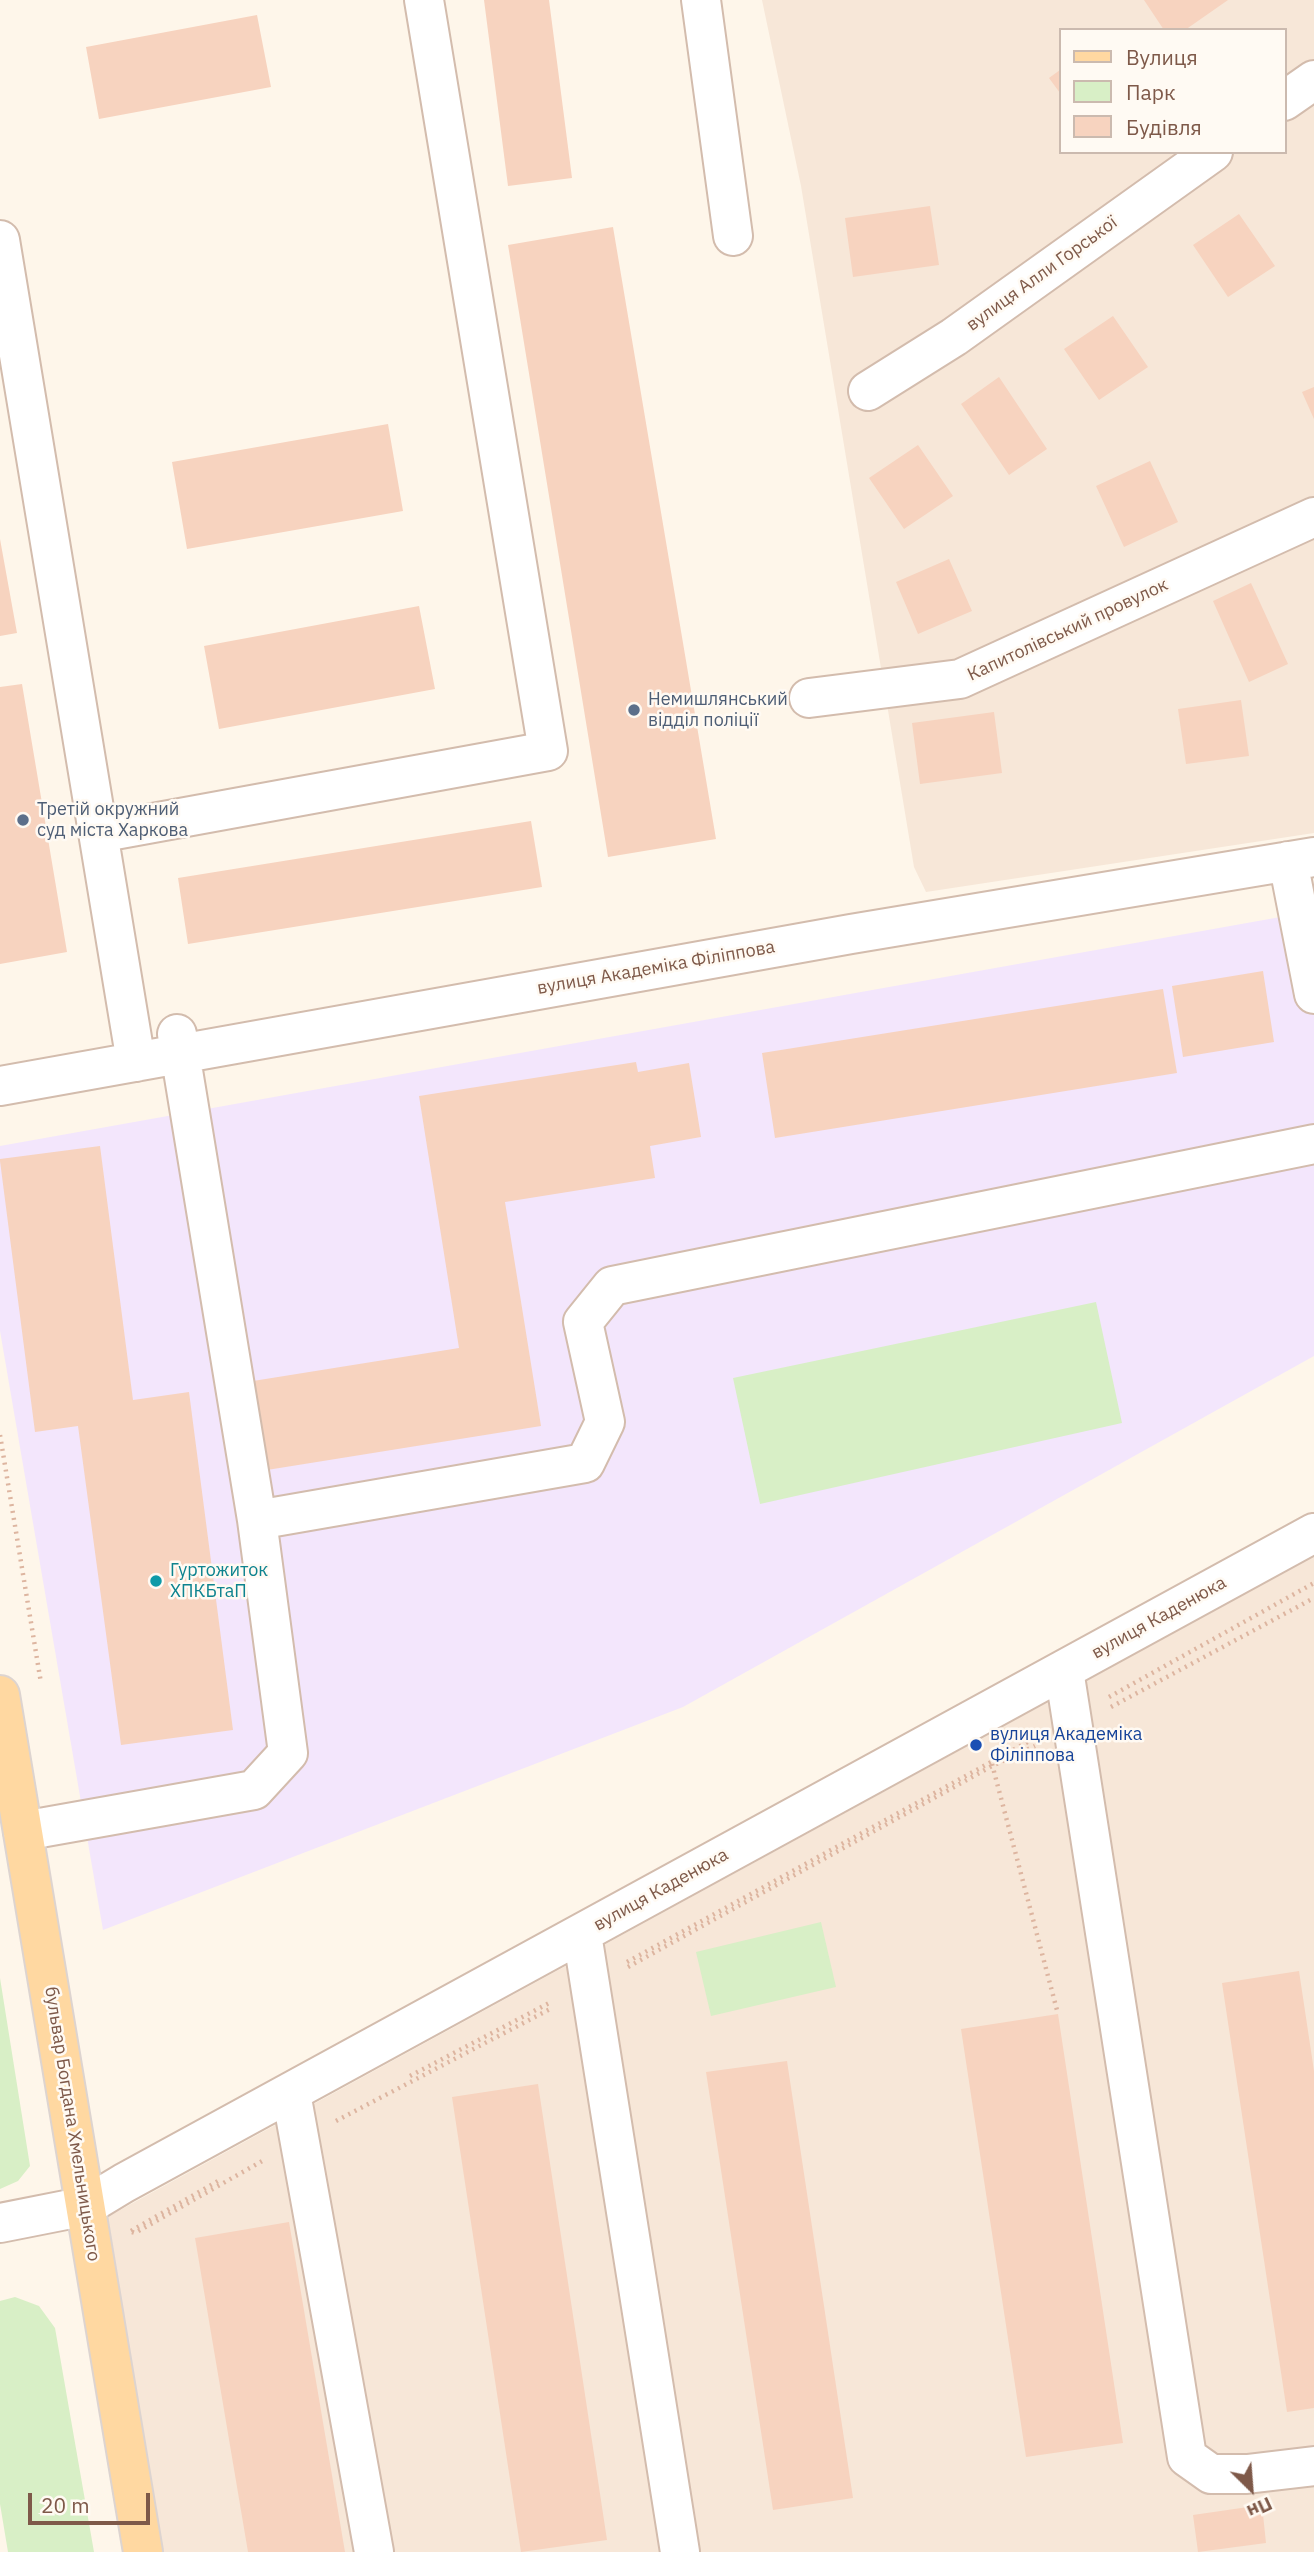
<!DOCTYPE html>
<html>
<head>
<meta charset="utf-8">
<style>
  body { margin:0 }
  #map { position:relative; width:1314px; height:2552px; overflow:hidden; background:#fef6ea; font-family:"IBM Plex Sans",sans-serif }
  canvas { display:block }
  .legend { position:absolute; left:1059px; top:28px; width:228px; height:126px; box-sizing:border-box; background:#fffaf3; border:2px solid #cbbaaf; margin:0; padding:9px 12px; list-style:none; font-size:21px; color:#7e5949 }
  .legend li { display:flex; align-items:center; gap:14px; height:35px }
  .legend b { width:35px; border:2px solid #cbbaaf }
  .north { position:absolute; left:1216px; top:2454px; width:70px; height:70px; -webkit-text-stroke:5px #fffaf3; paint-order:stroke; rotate:155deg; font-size:19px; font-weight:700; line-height:28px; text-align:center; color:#7e5949 }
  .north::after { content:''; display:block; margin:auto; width:24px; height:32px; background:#7e5949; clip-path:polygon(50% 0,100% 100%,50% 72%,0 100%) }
  .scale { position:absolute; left:28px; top:2493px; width:122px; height:32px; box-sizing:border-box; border:4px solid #7e5949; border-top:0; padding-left:9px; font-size:21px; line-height:24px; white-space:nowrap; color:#7e5949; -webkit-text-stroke:5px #fffaf3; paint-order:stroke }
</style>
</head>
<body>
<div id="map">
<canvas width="1314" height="2552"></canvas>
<ul class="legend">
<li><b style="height:9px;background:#ffd8a1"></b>Вулиця</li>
<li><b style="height:19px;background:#d8efc6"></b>Парк</li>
<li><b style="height:19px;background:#f7d3bf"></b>Будівля</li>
</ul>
<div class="north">Пн</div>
<div class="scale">20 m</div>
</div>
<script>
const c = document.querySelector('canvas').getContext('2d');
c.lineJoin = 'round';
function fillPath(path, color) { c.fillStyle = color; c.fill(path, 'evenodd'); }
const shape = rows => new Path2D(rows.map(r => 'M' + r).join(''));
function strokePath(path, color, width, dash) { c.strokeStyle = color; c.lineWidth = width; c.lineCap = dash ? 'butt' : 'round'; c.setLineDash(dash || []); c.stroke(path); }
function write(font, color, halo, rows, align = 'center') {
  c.font = font + ' "IBM Plex Sans",sans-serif'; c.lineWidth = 5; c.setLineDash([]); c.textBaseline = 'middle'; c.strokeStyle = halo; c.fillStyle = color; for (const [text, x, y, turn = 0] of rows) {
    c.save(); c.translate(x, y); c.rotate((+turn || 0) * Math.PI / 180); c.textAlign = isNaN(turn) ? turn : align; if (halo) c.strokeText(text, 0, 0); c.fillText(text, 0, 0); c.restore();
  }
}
fillPath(shape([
  [762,0,1314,0,1314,833,926,892,914,867,801,186],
  [1060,30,1284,30,1284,152,1060,152],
  [1314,1556,1314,2552,159,2552,100,2221]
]), '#f7e7d8');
fillPath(shape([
  [1314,911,1314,1356,683,1707,103,1930,0,1331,0,1146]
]), '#f3e6fc');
fillPath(shape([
  [1096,1302,1122,1423,760,1504,733,1378],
  [821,1922,836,1987,711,2016,696,1952],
  [0,1978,30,2166,18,2181,0,2189],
  [15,2297,39,2306,55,2328,94,2552,8,2552,0,2504,0,2301]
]), '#d8efc6');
fillPath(shape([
  [484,0,549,0,572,178,508,186],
  [1144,0,1228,0,1185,30,1164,30],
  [257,15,271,87,99,119,86,47],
  [1060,70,1060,93,1049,78],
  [930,206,939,265,853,277,845,218],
  [1239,214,1275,266,1228,297,1193,245],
  [613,227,716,839,608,857,508,245],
  [1113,316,1148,367,1099,400,1064,349],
  [999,377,1047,449,1009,475,961,404],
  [1314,387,1314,419,1302,392],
  [388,424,403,511,187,549,172,462],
  [918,445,953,496,904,529,869,478],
  [1150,461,1178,522,1124,547,1096,486],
  [0,539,17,633,0,636],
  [949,559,972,611,918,634,896,582],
  [1251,583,1288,664,1249,682,1213,601],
  [419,606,435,689,219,729,204,646],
  [22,684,67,952,0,964,0,687],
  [1241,700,1249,756,1186,764,1178,709],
  [994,712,1002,773,920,784,912,723],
  [531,821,542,887,188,944,178,878],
  [1263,971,1274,1042,1183,1057,1172,986],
  [1163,989,1177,1073,775,1138,762,1053],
  [636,1062,638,1072,689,1063,701,1137,650,1146,655,1178,505,1202,541,1426,267,1470,253,1381,459,1348,419,1096],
  [100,1146,133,1400,189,1392,233,1730,121,1745,78,1426,35,1432,0,1161,0,1159],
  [1299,1971,1314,2071,1314,2408,1287,2412,1222,1983],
  [1058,2014,1123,2443,1026,2457,961,2029],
  [787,2061,853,2498,773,2510,706,2072],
  [538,2084,607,2540,521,2552,452,2097],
  [289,2222,345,2552,248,2552,195,2238],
  [1262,2505,1266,2543,1198,2552,1193,2515]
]), '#f7d3bf');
const minor = shape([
  [701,0,733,236],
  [1284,101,1314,80],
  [0,240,136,1062],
  [868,391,954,337,1213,152],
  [809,698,960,679,1314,517],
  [98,833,548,751,424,0],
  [1288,861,1314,994],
  [177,1034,257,1520],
  [0,1086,851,934,1314,857],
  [1064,1670,1187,2457,1211,2474,1247,2474,1314,2466],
  [23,1831,254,1790,288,1753,257,1520,585,1463,605,1422,583,1322,612,1286,1314,1144],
  [582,1934,680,2552],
  [291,2093,374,2552],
  [0,2223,86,2206,124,2183,1314,1533]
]);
const major = shape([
  [0,1695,143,2552]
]);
strokePath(minor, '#d3bcad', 42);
strokePath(major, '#ddd4d0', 42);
strokePath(shape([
  [0,1435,41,1683],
  [1109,1697,1314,1583],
  [1111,1707,1314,1598],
  [992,1764,1058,2014],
  [627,1962,1033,1739],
  [628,1967,992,1766,1035,1746],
  [410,2076,551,2002],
  [336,2121,552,2008],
  [131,2231,218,2181],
  [132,2232,135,2233,264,2160]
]), '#ddb5a0', 4.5, [2, 5]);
strokePath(minor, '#fff', 38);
strokePath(major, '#ffd8a1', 38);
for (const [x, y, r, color] of [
  [634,710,7,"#5c6f8a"],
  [23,820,7,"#5c6f8a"],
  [156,1581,7,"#0f9aa8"],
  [976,1745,7,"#1a4fb4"]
]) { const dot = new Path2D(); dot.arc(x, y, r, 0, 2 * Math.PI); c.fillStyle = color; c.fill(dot); strokePath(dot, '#fffaf3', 2.5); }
write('18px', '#7e5949', '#fffaf3', [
  ["вулиця Алли Горської",1042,274,-36],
  ["Капитолівський провулок",1068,630,-25],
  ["вулиця Академіка Філіппова",656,968,-10],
  ["вулиця Каденюка",1159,1618,-29],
  ["вулиця Каденюка",661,1890,-29],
  ["бульвар Богдана Хмельницького",72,2124,81]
]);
write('18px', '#4e5e75', '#fffaf3', [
  ["Немишлянський",648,700],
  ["відділ поліції",648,721],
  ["Третій окружний",37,810],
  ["суд міста Харкова",37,831]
], 'left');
write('18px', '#0d838f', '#fffaf3', [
  ["Гуртожиток",170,1571],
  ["ХПКБтаП",170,1592]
], 'left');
write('18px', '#164399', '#fffaf3', [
  ["вулиця Академіка",990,1735],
  ["Філіппова",990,1756]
], 'left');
</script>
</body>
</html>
